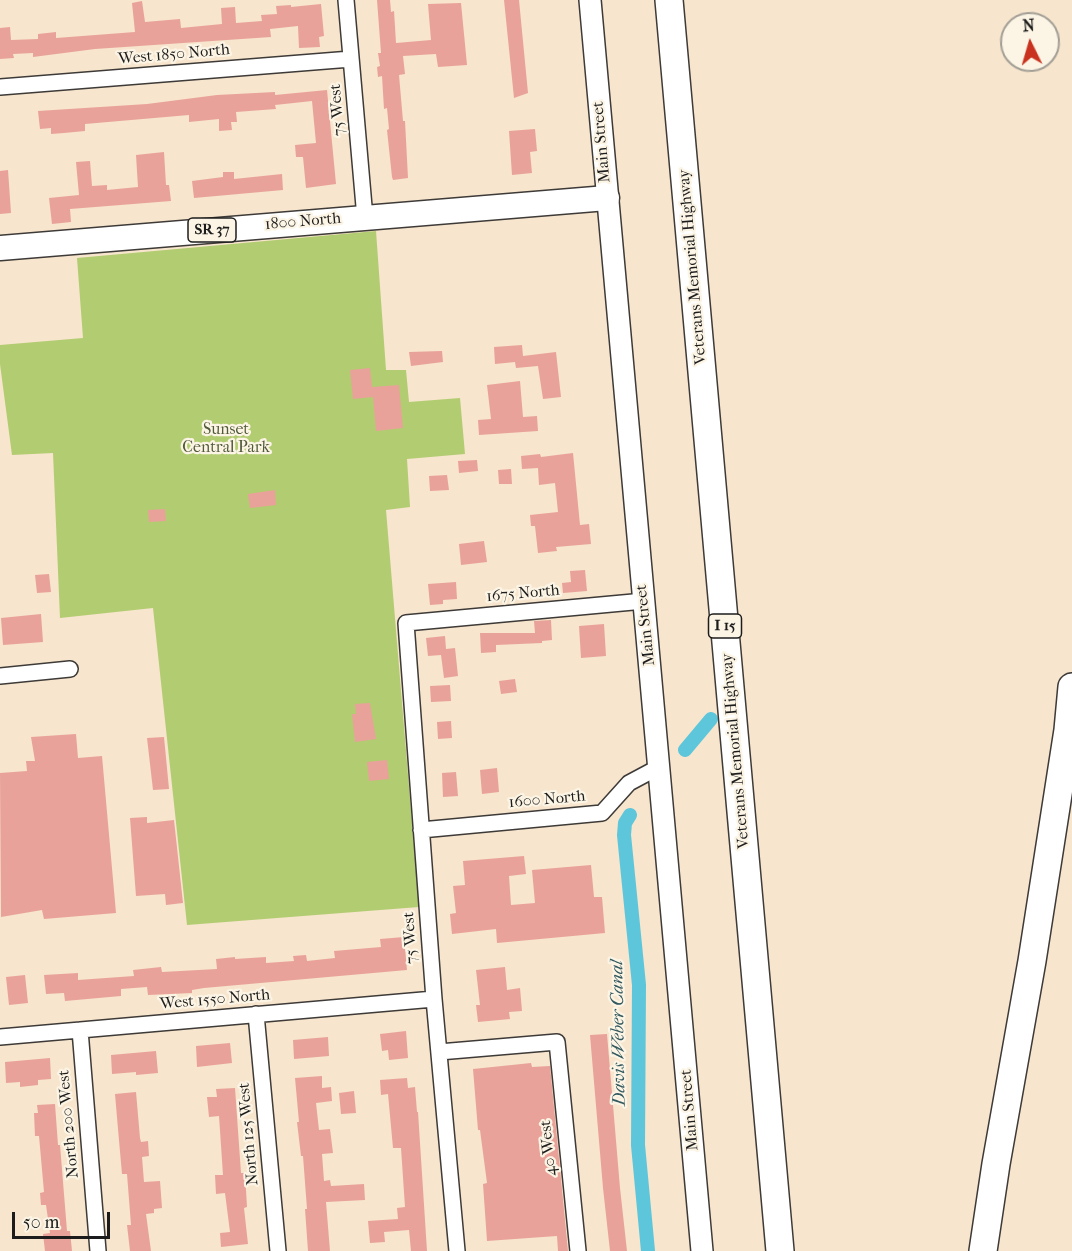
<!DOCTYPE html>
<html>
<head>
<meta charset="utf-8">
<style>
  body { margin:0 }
  #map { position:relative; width:1072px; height:1251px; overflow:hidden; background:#f7e5cd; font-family:"IM FELL French Canon",serif }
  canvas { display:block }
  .north { position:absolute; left:1000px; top:12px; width:60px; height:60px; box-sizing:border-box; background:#fcf5e5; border:2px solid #a29e95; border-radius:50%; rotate:355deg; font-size:16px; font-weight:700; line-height:24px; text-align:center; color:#1c1c1c }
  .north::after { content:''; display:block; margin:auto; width:21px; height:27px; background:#c8321e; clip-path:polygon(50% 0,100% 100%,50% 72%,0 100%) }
  .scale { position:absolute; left:12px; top:1212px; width:98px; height:27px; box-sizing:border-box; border:3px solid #1c1c1c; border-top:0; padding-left:8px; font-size:18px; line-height:21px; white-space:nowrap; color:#1c1c1c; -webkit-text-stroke:4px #fcf5e5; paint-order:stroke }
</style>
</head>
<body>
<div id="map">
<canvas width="1072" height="1251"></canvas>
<div class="north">N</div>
<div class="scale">50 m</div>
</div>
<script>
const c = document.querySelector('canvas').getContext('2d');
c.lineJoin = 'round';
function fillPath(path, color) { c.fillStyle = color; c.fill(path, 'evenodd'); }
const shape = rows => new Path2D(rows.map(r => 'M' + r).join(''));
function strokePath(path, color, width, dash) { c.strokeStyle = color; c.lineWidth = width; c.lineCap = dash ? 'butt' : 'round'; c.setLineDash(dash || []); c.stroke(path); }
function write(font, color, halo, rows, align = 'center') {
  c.font = font + ' "IM FELL French Canon",serif'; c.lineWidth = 4.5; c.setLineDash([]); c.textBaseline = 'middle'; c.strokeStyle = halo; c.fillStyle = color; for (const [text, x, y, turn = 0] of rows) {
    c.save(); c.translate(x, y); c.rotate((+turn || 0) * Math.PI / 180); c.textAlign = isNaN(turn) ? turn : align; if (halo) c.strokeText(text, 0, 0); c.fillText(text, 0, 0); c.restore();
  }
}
fillPath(shape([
  [376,231,386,370,406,370,409,402,460,398,465,454,407,459,410,507,386,510,419,907,187,925,153,608,60,618,53,453,12,455,0,364,0,345,83,338,77,258]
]), '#b2cc71');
strokePath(shape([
  [685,750,711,719],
  [630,815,625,823,624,835,639,985,638,1145,648,1251]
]), '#5ec6da', 14);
fillPath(shape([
  [377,0,390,0,391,12,394,11,396,43,431,40,428,4,461,3,467,65,438,67,436,54,403,56,405,74,399,75,403,121,405,121,408,178,393,180,392,177,387,130,389,129,387,108,384,109,382,76,378,77,377,67,380,66,378,53,381,53],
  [504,0,519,0,528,93,514,98],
  [142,1,145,22,180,19,181,28,222,24,221,8,235,7,236,23,262,21,261,15,277,14,276,6,291,5,291,7,321,4,324,36,319,37,320,47,299,48,298,26,270,29,271,37,95,49,33,57,33,53,13,54,14,58,0,59,0,28,10,27,11,40,38,39,38,34,56,32,56,38,135,32,132,3],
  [327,90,336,184,306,188,303,157,296,157,295,145,316,143,312,101,275,105,276,109,236,112,237,122,231,122,232,130,219,131,219,119,189,122,189,115,85,124,85,131,64,133,51,134,51,128,40,129,38,111,147,104,217,95,275,92,275,95],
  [535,129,537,151,530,152,532,173,512,175,509,131],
  [164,152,166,185,169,185,171,201,70,209,71,222,52,224,49,198,79,195,76,162,90,161,92,186,107,185,107,190,138,187,136,155],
  [8,170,11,213,0,214,0,171],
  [223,172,234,172,234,179,282,174,283,190,194,198,192,181,223,177],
  [522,345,523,356,556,352,561,397,543,399,538,366,516,368,515,362,495,364,494,347],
  [442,351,443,362,411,366,409,352],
  [370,368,372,387,399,385,403,428,376,431,373,397,353,399,350,370],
  [520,381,523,417,537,416,538,431,479,435,478,420,491,419,487,385],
  [573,453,580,525,589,524,591,544,556,547,557,551,538,553,535,526,531,526,530,515,558,512,555,483,539,485,538,468,522,469,521,456,540,454,541,457],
  [477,460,478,471,459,473,458,461],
  [511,469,512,484,499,484,498,470],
  [447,475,449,490,430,491,429,476],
  [275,490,276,505,250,508,248,494],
  [165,509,166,521,149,522,148,510],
  [484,541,487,562,461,565,459,544],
  [585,570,587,591,563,593,562,583,571,582,570,571],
  [49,574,51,592,37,593,35,575],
  [456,582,457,599,443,600,443,604,430,605,428,584],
  [41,614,43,642,3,645,1,618],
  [551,620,552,640,542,641,542,643,496,645,496,652,481,653,480,633,535,633,534,621],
  [604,624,606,656,581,658,579,626],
  [445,636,446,649,455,648,458,676,444,678,441,655,428,656,426,638],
  [515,679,517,692,501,694,499,681],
  [450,685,451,701,431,702,430,686],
  [370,703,376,739,355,742,352,714,356,714,355,704],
  [451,721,452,738,438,739,437,722],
  [76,734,78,758,102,756,116,913,44,919,42,910,1,917,0,773,27,771,26,761,35,761,31,737],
  [164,737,169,789,153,790,147,738],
  [387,760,389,779,369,781,367,762],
  [497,768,499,792,482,794,480,770],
  [456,772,458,796,443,797,442,773],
  [147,817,147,823,174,820,183,903,166,905,165,894,136,896,130,818],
  [524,856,526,874,509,876,511,905,535,903,532,870,591,865,594,897,602,897,605,933,497,943,496,929,452,934,450,914,456,913,453,886,465,885,463,861],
  [404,937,407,970,204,988,192,990,192,993,148,995,147,987,121,989,121,996,65,1001,64,993,46,994,44,975,78,973,78,980,134,976,133,970,161,967,162,972,217,969,216,959,235,957,235,959,266,957,266,963,294,961,293,956,306,955,307,961,335,958,334,951,381,947,380,939],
  [505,967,507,990,520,988,522,1011,509,1012,510,1019,478,1022,476,1005,480,1005,476,970],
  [25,975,28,1003,9,1005,6,977],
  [406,1031,408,1058,389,1060,388,1050,382,1051,380,1034],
  [607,1034,620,1188,627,1251,610,1251,603,1188,590,1035],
  [328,1037,329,1056,294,1059,293,1040],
  [230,1043,232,1063,197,1067,196,1046],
  [156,1051,158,1073,136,1075,136,1072,112,1074,111,1055],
  [50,1058,51,1079,38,1080,38,1085,20,1087,20,1082,6,1083,5,1062],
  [531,1063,532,1067,550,1066,568,1251,558,1251,557,1236,487,1241,483,1184,487,1183,480,1130,478,1130,473,1069],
  [322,1076,322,1088,331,1087,332,1101,316,1103,319,1130,330,1129,333,1153,322,1154,324,1181,330,1180,331,1186,364,1184,365,1200,326,1202,330,1251,308,1251,305,1209,307,1209,303,1156,301,1156,297,1122,299,1122,295,1078],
  [407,1078,408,1088,415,1087,417,1112,418,1112,427,1251,411,1251,409,1230,384,1232,385,1242,370,1243,368,1221,398,1219,397,1208,405,1207,401,1148,393,1148,388,1094,381,1095,380,1080],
  [235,1088,241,1173,245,1173,247,1207,244,1208,248,1244,221,1247,220,1233,230,1232,225,1193,216,1194,215,1175,223,1175,219,1116,209,1117,207,1097,217,1097,216,1089],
  [354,1091,356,1113,341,1114,339,1093],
  [136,1092,140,1138,141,1142,148,1141,149,1156,142,1157,144,1182,160,1181,162,1208,154,1209,154,1213,146,1214,151,1251,130,1251,127,1225,131,1225,127,1174,122,1174,118,1129,115,1094],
  [55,1104,58,1145,60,1145,67,1231,70,1231,72,1251,45,1251,43,1234,50,1233,46,1205,41,1205,40,1193,44,1192,39,1136,35,1136,34,1113,38,1113,37,1105]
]), '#e9a299');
const minor = shape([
  [346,0,365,218],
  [0,87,351,59],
  [0,676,70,669],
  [421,830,602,813,629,783,659,767],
  [256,1014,278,1251],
  [80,1030,98,1251],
  [0,1037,434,999],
  [439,1052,557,1042,578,1251],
  [457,1251,434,999,406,623,644,601]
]);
const secondary = shape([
  [590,0,702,1251]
]);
const primary = shape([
  [0,248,607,198]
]);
const motorway = shape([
  [669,0,780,1251],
  [983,1251,996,1164,1032,961,1068,730,1072,687]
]);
strokePath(minor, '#3d3a37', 18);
strokePath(secondary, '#3d3a37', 24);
strokePath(primary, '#3d3a37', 27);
strokePath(motorway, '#3d3a37', 30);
strokePath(minor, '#fff', 15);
strokePath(secondary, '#fff', 21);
strokePath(primary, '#fff', 24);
strokePath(motorway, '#fff', 27);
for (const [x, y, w] of [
  [212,230,48],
  [725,626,33]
]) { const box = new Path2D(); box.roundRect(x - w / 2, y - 12, w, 24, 4.5); c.fillStyle = '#fcf5e5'; c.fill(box); strokePath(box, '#1c1c1c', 1.5); }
write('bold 15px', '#1c1c1c', null, [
  ["SR 37",212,230],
  ["I 15",725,626]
]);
write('16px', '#1c1c1c', '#fcf5e5', [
  ["West 1850 North",174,55,-5],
  ["75 West",338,110,-95],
  ["Main Street",602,142,-95],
  ["1800 North",303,222,-5],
  ["Veterans Memorial Highway",693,267,-95],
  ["1675 North",523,594,-5],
  ["Main Street",646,625,-96],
  ["Veterans Memorial Highway",736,751,-95],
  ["1600 North",547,800,-5],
  ["75 West",411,938,-94],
  ["West 1550 North",215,1000,-5],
  ["Main Street",690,1110,-95],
  ["North 200 West",69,1124,-95],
  ["North 125 West",249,1134,-95],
  ["40 West",549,1148,-96]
]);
write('16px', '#505a3a', '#fcf5e5', [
  ["Sunset",226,430],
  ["Central Park",226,448]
]);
write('italic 18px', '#33585e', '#fcf5e5', [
  ["Davis Weber Canal",619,1033,-91]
]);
</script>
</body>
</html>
